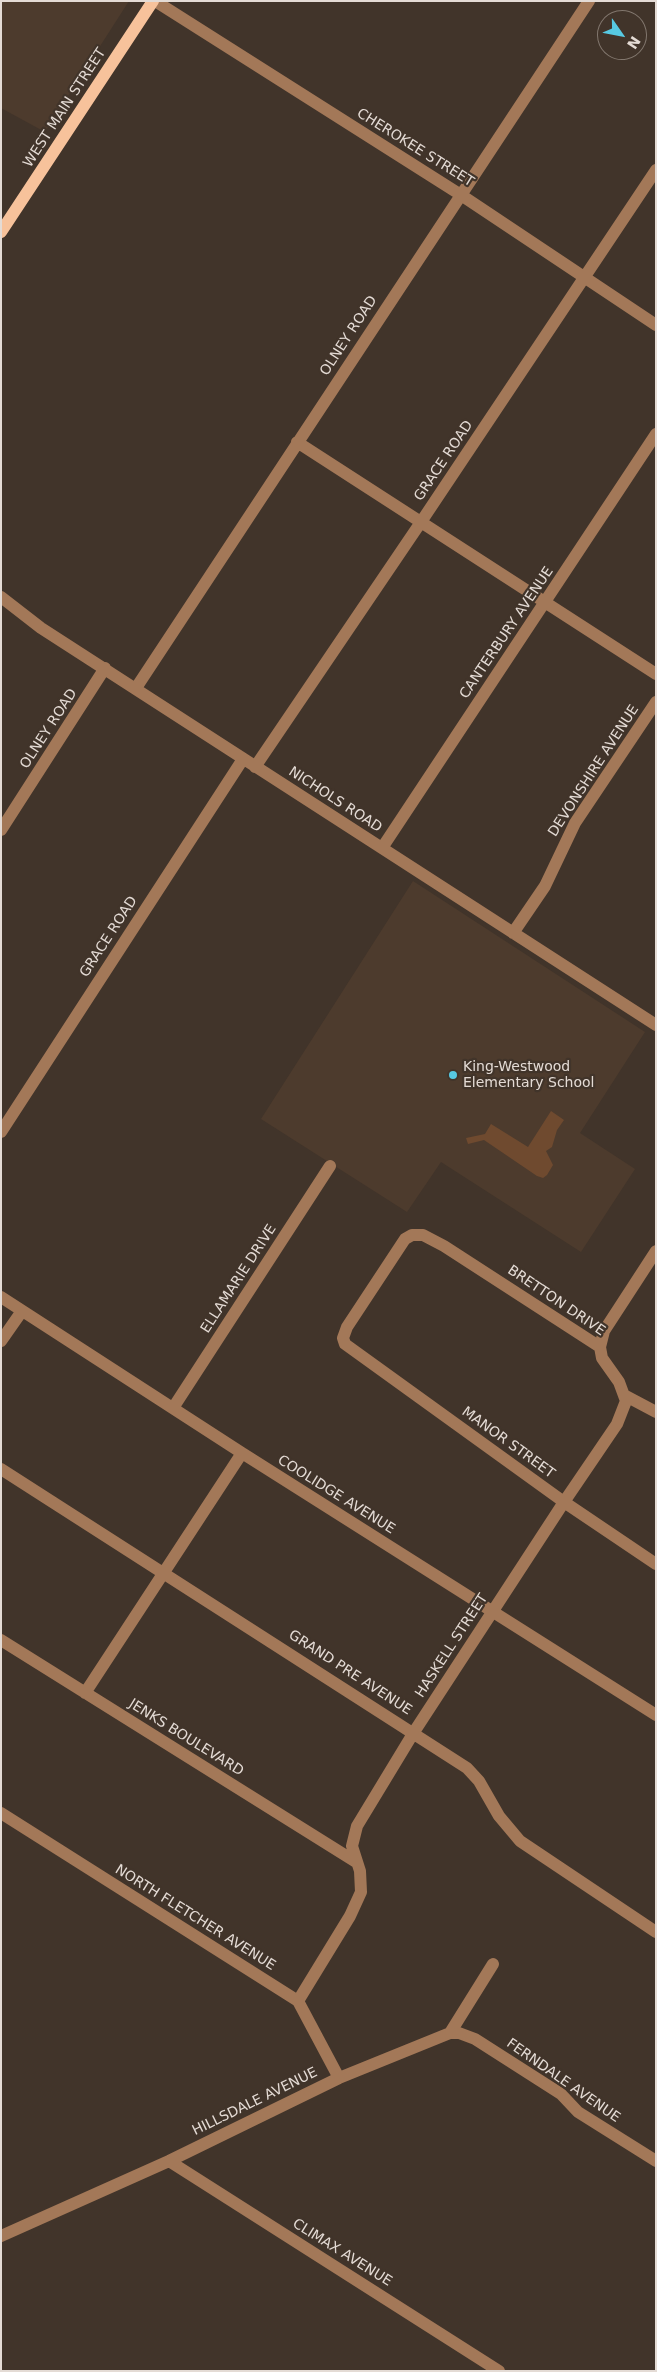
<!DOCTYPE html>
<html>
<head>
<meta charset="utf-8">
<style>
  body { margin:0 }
  #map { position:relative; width:657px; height:2372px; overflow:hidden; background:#41342a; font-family:"DejaVu Sans",sans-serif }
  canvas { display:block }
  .frame { position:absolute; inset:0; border:2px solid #e4dbd5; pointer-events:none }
  .north { position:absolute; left:597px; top:10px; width:50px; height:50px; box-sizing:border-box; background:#41342a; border:1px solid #82776e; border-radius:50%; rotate:123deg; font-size:14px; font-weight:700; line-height:20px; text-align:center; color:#e4dbd5 }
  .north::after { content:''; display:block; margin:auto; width:18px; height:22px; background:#57c9e2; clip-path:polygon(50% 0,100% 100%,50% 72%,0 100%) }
</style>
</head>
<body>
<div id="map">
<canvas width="657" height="2372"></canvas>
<div class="frame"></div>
<div class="north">N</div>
</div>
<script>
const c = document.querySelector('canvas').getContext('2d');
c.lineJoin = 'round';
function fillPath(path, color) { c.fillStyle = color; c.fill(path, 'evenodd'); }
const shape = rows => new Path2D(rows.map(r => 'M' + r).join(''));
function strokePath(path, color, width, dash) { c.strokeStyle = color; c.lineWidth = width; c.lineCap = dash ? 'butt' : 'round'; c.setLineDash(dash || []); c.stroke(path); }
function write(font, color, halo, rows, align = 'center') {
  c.font = font + ' "DejaVu Sans",sans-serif'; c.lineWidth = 4.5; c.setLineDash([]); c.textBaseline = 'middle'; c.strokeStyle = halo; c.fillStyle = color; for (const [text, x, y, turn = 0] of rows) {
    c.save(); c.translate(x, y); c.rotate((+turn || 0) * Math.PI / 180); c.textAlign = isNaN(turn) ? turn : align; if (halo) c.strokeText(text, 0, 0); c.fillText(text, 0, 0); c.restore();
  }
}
fillPath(shape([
  [1,1,129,1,45,132,1,108],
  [413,881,645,1032,580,1133,635,1169,581,1252,441,1162,407,1212,261,1119]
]), '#4d3b2d');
fillPath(shape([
  [551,1111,564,1120,557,1130,552,1147,546,1151,553,1165,547,1175,543,1178,537,1176,484,1140,468,1144,466,1138,485,1134,491,1124,528,1147]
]), '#6f4a2f');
strokePath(shape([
  [155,1,461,195,656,325],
  [297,442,656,674],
  [1,597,41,628,656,1025],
  [136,688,589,1],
  [255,767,421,522,656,170],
  [1,830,105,668],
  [382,848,656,434],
  [513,933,545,886,575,823,656,702],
  [1,1132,243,759],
  [1,1297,242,1453,656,1715],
  [1,1341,22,1311],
  [600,1347,604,1331,656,1251],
  [624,1395,656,1412],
  [173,1408,330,1166],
  [1,1469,467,1768,479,1781,499,1816,520,1841,656,1932],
  [1,1640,356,1862],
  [85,1693,242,1453],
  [1,1813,298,2001,339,2078],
  [298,2001,350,1916,361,1892,360,1871,352,1846,357,1826,414,1732,564,1502,617,1424,626,1401,619,1382,602,1358,600,1347,444,1246,423,1235,412,1235,405,1239,347,1327,343,1338,345,1344,564,1502,656,1564],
  [450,2033,459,2033,475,2039,561,2094,578,2112,656,2161],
  [169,2161,499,2371],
  [1,2236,169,2161,339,2078,450,2033,493,1964]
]), '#a37858', 12);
strokePath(shape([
  [1,232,153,1]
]), '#f7c29b', 12);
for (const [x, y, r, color] of [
  [453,1075,5,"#57c9e2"]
]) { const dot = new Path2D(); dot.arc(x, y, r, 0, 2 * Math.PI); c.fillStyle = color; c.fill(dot); strokePath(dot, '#41342a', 2); }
write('14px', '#e4dbd5', '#41342a', [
  ["WEST MAIN STREET",65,108,-57],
  ["CHEROKEE STREET",415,148,32],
  ["OLNEY ROAD",349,336,-57],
  ["GRACE ROAD",444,461,-56],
  ["CANTERBURY AVENUE",507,633,-56],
  ["OLNEY ROAD",49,729,-57],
  ["DEVONSHIRE AVENUE",594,771,-57],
  ["NICHOLS ROAD",335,800,33],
  ["GRACE ROAD",109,937,-57],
  ["ELLAMARIE DRIVE",239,1279,-57],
  ["BRETTON DRIVE",556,1301,34],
  ["MANOR STREET",508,1443,36],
  ["COOLIDGE AVENUE",336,1495,32],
  ["HASKELL STREET",452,1646,-57],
  ["GRAND PRE AVENUE",350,1673,33],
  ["JENKS BOULEVARD",186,1738,32],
  ["NORTH FLETCHER AVENUE",195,1918,32],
  ["FERNDALE AVENUE",563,2081,35],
  ["HILLSDALE AVENUE",255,2102,-26],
  ["CLIMAX AVENUE",342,2253,32]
]);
write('14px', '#e4dbd5', '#41342a', [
  ["King-Westwood",463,1067],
  ["Elementary School",463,1083]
], 'left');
</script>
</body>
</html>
